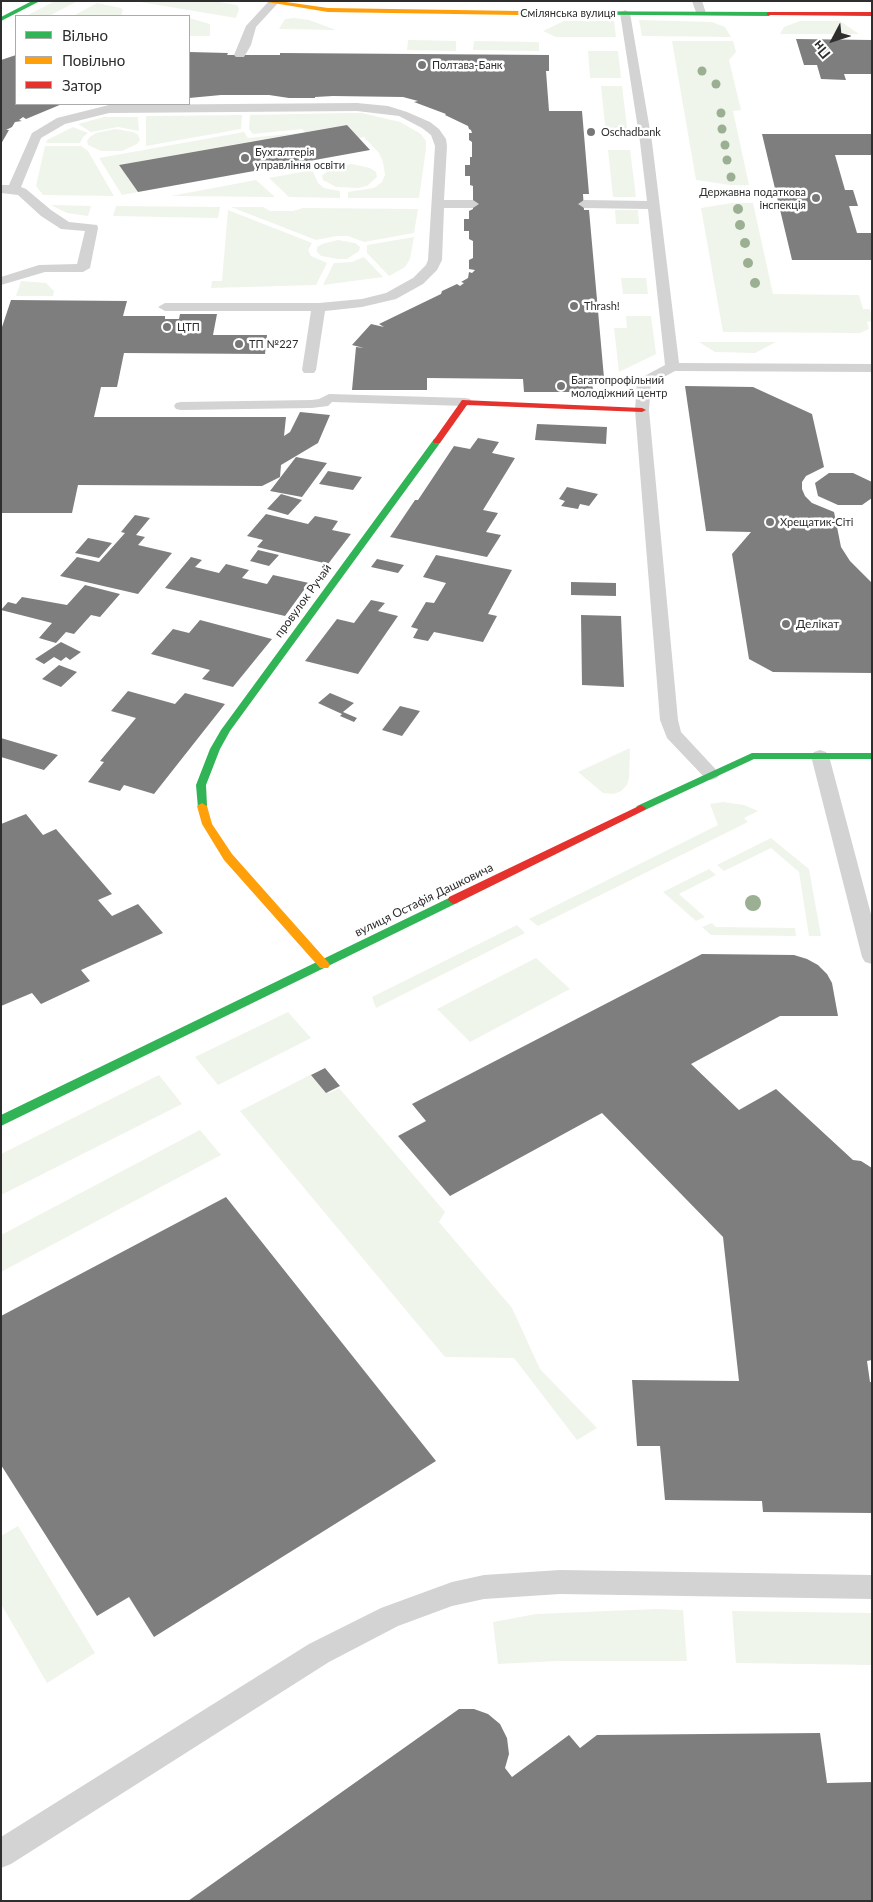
<!DOCTYPE html>
<html>
<head>
<meta charset="utf-8">
<style>
  body { margin:0 }
  #map { position:relative; width:873px; height:1902px; overflow:hidden; background:#fff; font-family:Lato,sans-serif }
  canvas { display:block }
  .frame { position:absolute; inset:0; border:2px solid #2e2e2e; pointer-events:none }
  .legend { position:absolute; left:15px; top:15px; width:175px; height:90px; box-sizing:border-box; background:#fff; border:1px solid #ababab; margin:0; padding:6px 9px; list-style:none; font-size:15px; color:#2e2e2e }
  .legend li { display:flex; align-items:center; gap:10px; height:25px }
  .legend b { width:25px; border:1px solid #ababab }
  .north { position:absolute; left:808px; top:15px; width:50px; height:50px; -webkit-text-stroke:4px #fff; paint-order:stroke; rotate:230deg; font-size:14px; font-weight:700; line-height:20px; text-align:center; color:#2e2e2e }
  .north::after { content:''; display:block; margin:auto; width:18px; height:22px; background:#2e2e2e; clip-path:polygon(50% 0,100% 100%,50% 72%,0 100%) }
</style>
</head>
<body>
<div id="map">
<canvas width="873" height="1902"></canvas>
<div class="frame"></div>
<ul class="legend">
<li><b style="height:6px;background:#30b455"></b>Вільно</li>
<li><b style="height:6px;background:#ff9f0a"></b>Повільно</li>
<li><b style="height:6px;background:#e5322d"></b>Затор</li>
</ul>
<div class="north">Пн</div>
</div>
<script>
const c = document.querySelector('canvas').getContext('2d');
c.lineJoin = 'round';
function fillPath(path, color) { c.fillStyle = color; c.fill(path, 'evenodd'); }
const shape = rows => new Path2D(rows.map(r => 'M' + r).join(''));
function strokePath(path, color, width, dash) { c.strokeStyle = color; c.lineWidth = width; c.lineCap = dash ? 'butt' : 'round'; c.setLineDash(dash || []); c.stroke(path); }
function write(font, color, halo, rows, align = 'center') {
  c.font = font + ' Lato,sans-serif'; c.lineWidth = 5; c.setLineDash([]); c.textBaseline = 'middle'; c.strokeStyle = halo; c.fillStyle = color; for (const [text, x, y, turn = 0] of rows) {
    c.save(); c.translate(x, y); c.rotate((+turn || 0) * Math.PI / 180); c.textAlign = isNaN(turn) ? turn : align; if (halo) c.strokeText(text, 0, 0); c.fillText(text, 0, 0); c.restore();
  }
}
fillPath(shape([
  [55,1,78,1,49,16,26,16],
  [134,1,213,1,237,5,239,9,236,18],
  [97,3,121,8,123,10,121,16,73,16],
  [189,18,210,24,210,36,189,36],
  [294,18,309,20,336,30,279,29,285,19],
  [639,20,712,22,725,27,731,37,642,36],
  [564,21,614,21,616,37,556,37,543,31],
  [800,21,840,21,859,34,780,34,784,27],
  [408,40,456,41,456,51,407,50],
  [474,41,539,42,539,51,473,50],
  [672,41,733,41,736,52,729,60,741,110,733,111,749,185,730,185,696,180],
  [588,51,618,51,621,78,590,78],
  [601,86,622,86,628,135,606,134],
  [347,113,362,113,400,122,421,134,426,141,426,149,419,198,348,198,348,192,374,188,382,182,385,175,383,162,379,153,364,137,359,138,347,125,305,132,302,129,253,134,249,129,250,115],
  [242,115,241,129,146,146,146,116],
  [104,117,138,117,139,131,118,127,91,132,78,124],
  [73,127,88,133,83,137,80,143,46,143,47,140],
  [115,129,133,132,138,135,140,140,137,144,122,151,101,151,88,145,87,141,90,137,96,133],
  [244,132,248,138,299,133,119,165,138,192,122,195,99,158],
  [45,146,81,146,88,151,114,196,43,195,36,186],
  [608,150,630,150,636,197,613,197],
  [352,164,370,168,376,172,377,177,367,186,358,188,336,187,323,180,322,176,332,167],
  [312,170,318,183,324,188,340,191,340,198,289,197,269,178],
  [256,180,275,197,171,196],
  [732,203,753,203,773,294,859,295,863,309,870,309,872,321,867,322,869,329,860,333,723,332,701,208],
  [51,205,91,206,88,216,67,213],
  [116,206,220,207,218,218,113,216],
  [231,207,263,207,270,211,293,211,303,208,418,209,414,233,364,242,348,236,337,236,316,240],
  [228,210,312,243,308,250,311,256,327,263,316,285,211,288,212,281,222,281],
  [615,210,638,210,639,224,616,224],
  [414,237,410,259,405,267,393,274,389,276,367,253,367,245],
  [338,240,355,243,360,247,359,251,347,259,338,259,321,256,317,252,317,247,322,244],
  [364,257,383,277,323,285,334,263,352,262],
  [621,278,646,278,648,294,623,294],
  [21,281,46,283,54,291,53,296,16,296],
  [626,316,651,316,656,354,619,372,614,328,627,328],
  [699,342,776,342,755,353,715,352],
  [630,748,629,778,627,785,621,791,614,794,603,793,578,772],
  [723,802,744,805,758,811,744,818,748,822,538,926,529,919,718,825,710,804],
  [771,838,809,869,821,936,809,936,799,872,771,848,724,871,717,865],
  [709,869,716,875,679,894,705,917,696,921,663,892],
  [712,923,716,927,795,928,796,936,711,935,702,927],
  [517,925,525,933,376,1008,372,997],
  [536,958,570,989,470,1042,437,1009],
  [288,1012,311,1038,218,1085,195,1057],
  [312,1074,329,1093,339,1088,445,1212,439,1222,512,1308,540,1369,597,1428,577,1440,514,1358,445,1357,240,1111],
  [159,1075,182,1104,1,1195,1,1154],
  [200,1130,221,1155,1,1272,1,1235],
  [18,1526,95,1653,47,1683,1,1604,1,1536],
  [657,1609,683,1610,687,1661,558,1661,498,1664,493,1622,536,1614],
  [732,1611,872,1613,872,1665,736,1663]
]), '#eff5eb');
fillPath(shape([
  [796,39,872,40,872,74,844,74,846,80,821,79,817,65,804,65],
  [189,52,228,53,227,55,280,55,280,53,549,55,549,71,546,71,549,111,582,111,589,194,583,194,584,210,589,210,604,378,592,378,593,392,524,392,523,379,427,378,427,390,352,390,356,347,364,348,352,345,371,324,384,327,379,324,441,294,442,291,457,284,460,286,464,283,461,282,468,278,469,272,472,273,475,270,469,269,469,260,473,258,473,241,469,239,469,231,464,231,464,219,469,219,469,211,473,209,473,186,470,185,470,176,465,176,465,165,470,165,470,157,472,157,472,142,469,140,469,133,472,133,471,130,469,129,468,126,445,115,446,114,414,102,418,101,403,97,333,96,315,97,315,98,289,98,269,95,221,95,189,98],
  [16,55,16,104,62,104,26,119,23,117,19,120,22,121,15,122,12,127,6,130,9,130,1,144,1,60],
  [347,125,370,150,138,192,119,165],
  [762,134,872,134,872,155,835,155,845,190,853,190,858,206,849,206,857,233,872,233,872,260,792,260],
  [11,300,127,301,123,316,165,316,165,319,179,319,180,314,217,314,213,335,267,335,265,354,124,353,117,387,101,387,94,417,286,417,284,436,290,432,300,412,330,415,318,443,281,465,280,477,262,486,78,485,72,513,1,513,1,330],
  [685,386,753,387,812,414,824,467,806,476,802,482,802,489,805,496,812,503,834,512,841,547,850,561,872,583,872,673,773,672,749,659,732,554,751,532,706,531],
  [537,424,607,427,606,444,535,440],
  [478,438,499,442,492,453,515,458,483,510,498,513,486,532,501,535,487,557,390,537,415,500,418,500,454,446,470,449],
  [296,457,327,463,302,497,270,491],
  [328,471,362,477,353,490,319,484],
  [829,473,853,473,872,482,872,498,862,505,838,505,818,496,815,483],
  [567,487,598,494,589,506,580,504,578,509,561,506,565,501,559,499],
  [281,494,302,500,288,515,267,509],
  [266,514,308,524,315,516,338,521,332,530,351,534,328,564,257,547,263,540,247,536],
  [135,515,150,518,136,535,145,537,138,545,172,553,138,594,60,576,77,557,99,562,125,533,121,532],
  [88,538,112,543,99,558,75,553],
  [258,550,279,555,269,566,250,561],
  [436,555,512,570,488,614,497,616,483,642,434,632,428,641,413,638,418,629,411,627,426,602,434,603,446,583,423,577],
  [191,557,202,560,195,567,219,573,226,564,249,570,242,578,267,584,273,575,309,583,285,616,165,588],
  [377,559,404,565,398,573,371,567],
  [571,582,616,583,616,596,571,595],
  [85,585,120,594,100,617,91,615,74,634,66,632,56,643,39,638,52,623,1,610,8,602,16,604,22,597,67,605],
  [371,600,385,603,378,611,398,616,358,674,305,661,337,619,354,623],
  [581,615,621,616,624,687,582,685],
  [200,620,272,639,233,687,202,679,210,670,151,654,173,629,189,633],
  [61,642,81,652,70,660,66,657,61,661,54,657,44,664,35,659],
  [59,665,77,672,61,687,42,679],
  [128,691,175,704,185,693,225,704,154,794,124,785,120,791,88,782,104,762,100,761,136,718,111,711],
  [330,693,354,703,343,712,357,718,354,722,340,716,342,714,318,703],
  [400,706,420,711,402,736,382,730],
  [1,738,58,755,44,770,1,757],
  [26,814,43,835,56,829,112,894,98,900,112,916,138,904,163,933,81,970,90,981,41,1004,32,993,1,1006,1,824],
  [702,954,794,955,807,959,818,965,827,974,832,983,838,1016,780,1016,691,1064,739,1110,776,1089,853,1160,861,1161,872,1168,872,1360,867,1361,870,1382,872,1382,872,1513,763,1512,762,1501,665,1500,660,1446,637,1446,632,1380,739,1381,723,1237,602,1113,450,1196,398,1136,426,1121,412,1104],
  [325,1068,340,1086,326,1093,311,1075],
  [226,1197,436,1461,154,1637,129,1597,97,1616,1,1465,1,1316],
  [459,1709,474,1709,488,1714,500,1724,507,1738,509,1754,505,1768,512,1777,569,1735,580,1748,597,1735,820,1733,827,1783,872,1782,872,1901,188,1901]
]), '#7e7e7e');
fillPath(shape([
  [269,1,277,1,278,3,256,27,251,45,244,57,236,57,234,55,246,26,269,1],
  [692,1,702,1,706,13,705,15,697,15,692,1],
  [625,10,630,13,652,142,679,363,872,364,872,372,675,371,651,384,649,410,678,720,681,732,720,774,717,778,711,780,705,778,667,738,660,720,635,410,637,382,639,379,665,365,648,209,584,208,578,204,584,200,647,201,640,142,620,13,625,10],
  [357,103,388,106,407,112,430,122,439,129,446,139,447,146,444,200,473,200,479,204,473,208,444,208,442,260,437,270,423,284,396,299,362,307,325,311,316,370,314,373,304,373,302,370,311,311,165,311,158,307,165,303,319,303,362,299,386,293,413,278,426,265,428,260,435,146,431,135,422,128,399,116,357,111,109,113,65,124,41,138,21,187,26,189,51,210,69,222,97,225,98,228,90,268,83,272,45,272,1,285,1,277,39,265,77,264,85,231,61,229,41,216,18,195,1,193,1,185,9,185,32,133,57,118,109,105,357,103],
  [329,394,465,398,470,399,472,402,470,405,465,406,332,402,328,406,312,408,181,410,176,409,174,406,176,403,181,402,312,400,319,399,329,394],
  [820,750,826,752,829,756,872,918,872,964,865,962,862,957,811,756,814,752,820,750],
  [560,1570,872,1575,872,1599,560,1594,484,1599,452,1606,398,1626,329,1662,11,1864,1,1868,1,1837,309,1644,381,1608,452,1582,484,1575,560,1570]
]), '#d3d3d3');
fillPath(shape([
  [32,1,40,1,1,21,1,17,32,1],
  [519,11,769,12,772,14,769,16,517,14,516,13,519,11],
  [437,438,440,439,440,443,230,731,220,749,206,785,207,806,206,808,198,808,196,785,210,749,221,730,434,439,437,438],
  [752,753,872,753,872,759,754,759,645,810,637,810,636,808,637,806,752,753],
  [453,896,458,900,457,903,1,1126,1,1115,453,896]
]), '#30b455');
fillPath(shape([
  [261,1,279,1,328,8,519,11,522,13,519,15,328,12,261,1],
  [202,803,207,806,212,824,232,854,328,962,330,965,328,968,320,968,224,860,202,824,197,806,202,803]
]), '#ff9f0a');
fillPath(shape([
  [769,12,872,12,872,16,767,15,767,13,769,12],
  [462,400,642,408,646,410,642,412,467,405,440,443,434,443,433,441,462,400],
  [641,805,646,808,645,810,457,903,453,904,448,900,449,897,641,805]
]), '#e5322d');
c.fillStyle = '#9baf92';
for (const [x, y, r] of [
  [702,71,4.5],
  [716,84,4.5],
  [721,113,4.5],
  [722,129,4.5],
  [725,145,4.5],
  [727,160,4.5],
  [731,177,4.5],
  [738,209,5],
  [740,225,5],
  [745,243,5],
  [748,263,5],
  [755,283,5],
  [753,903,8]
]) { c.beginPath(); c.arc(x, y, r, 0, 2 * Math.PI); c.fill(); }
for (const [x, y, r, color] of [
  [422,65,5,"#777"],
  [591,132,5,"#777"],
  [245,158,5,"#777"],
  [816,198,5,"#777"],
  [574,306,5,"#777"],
  [167,327,5,"#777"],
  [239,344,5,"#777"],
  [561,386,5,"#777"],
  [770,522,5,"#777"],
  [786,624,5,"#777"]
]) { const dot = new Path2D(); dot.arc(x, y, r, 0, 2 * Math.PI); c.fillStyle = color; c.fill(dot); strokePath(dot, '#fff', 2); }
write('11px', '#2e2e2e', '#fff', [
  ["Смілянська вулиця",568,13]
]);
write('11px', '#2e2e2e', '#fff', [
  ["Полтава-Банк",432,65],
  ["Oschadbank",601,132],
  ["Бухгалтерія",255,152],
  ["управління освіти",255,165],
  ["Державна податкова",806,192,"right"],
  ["інспекція",806,205,"right"],
  ["Thrash!",584,306],
  ["ЦТП",177,327],
  ["ТП №227",249,344],
  ["Багатопрофільний",571,380],
  ["молодіжний центр",571,393],
  ["Хрещатик-Сіті",780,522]
], 'left');
write('12px', '#2e2e2e', '#fff', [
  ["провулок Ручай",303,601,-54],
  ["вулиця Остафія Дашковича",424,900,-26]
]);
write('12px', '#2e2e2e', '#fff', [
  ["Делікат",796,624]
], 'left');
</script>
</body>
</html>
